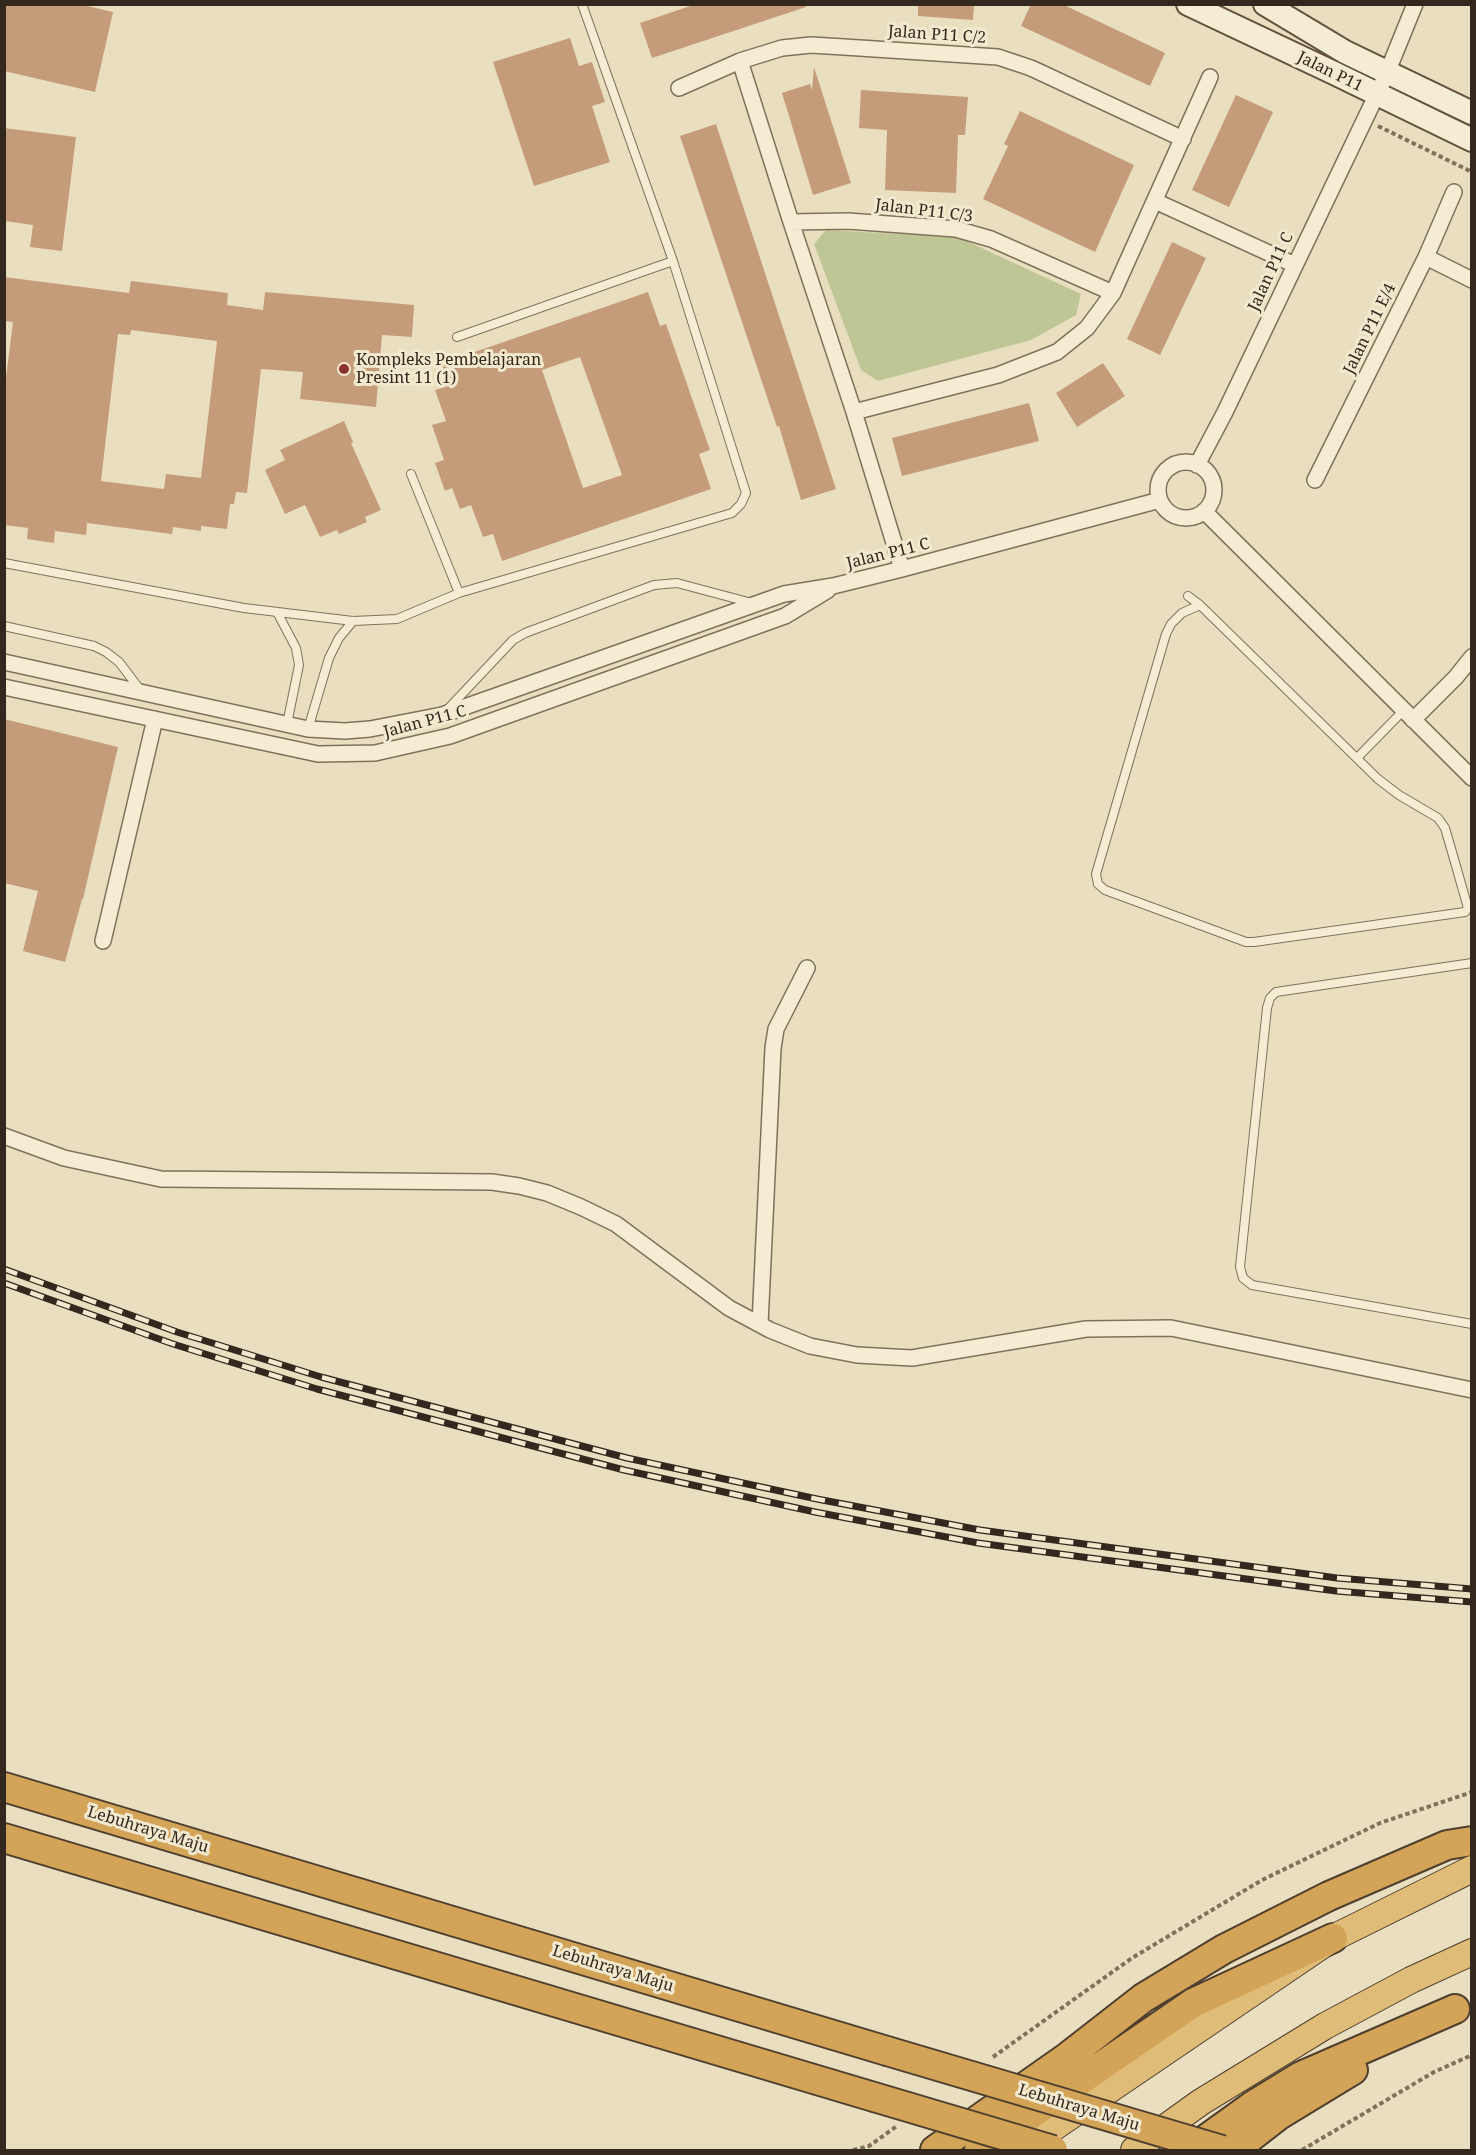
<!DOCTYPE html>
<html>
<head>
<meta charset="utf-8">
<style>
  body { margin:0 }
  #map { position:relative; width:1476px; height:2155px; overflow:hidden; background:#e9dfc0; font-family:"Noto Serif",serif }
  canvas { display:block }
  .frame { position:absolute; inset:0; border:6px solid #32281d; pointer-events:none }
</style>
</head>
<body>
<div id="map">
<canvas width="1476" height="2155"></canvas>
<div class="frame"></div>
</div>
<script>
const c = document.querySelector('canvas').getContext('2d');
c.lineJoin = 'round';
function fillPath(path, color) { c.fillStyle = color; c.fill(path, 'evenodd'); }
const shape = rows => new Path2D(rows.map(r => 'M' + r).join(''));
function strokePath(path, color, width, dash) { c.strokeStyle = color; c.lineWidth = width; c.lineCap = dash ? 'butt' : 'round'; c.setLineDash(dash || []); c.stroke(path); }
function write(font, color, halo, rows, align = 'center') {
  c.font = font + ' "Noto Serif",serif'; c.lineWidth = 6; c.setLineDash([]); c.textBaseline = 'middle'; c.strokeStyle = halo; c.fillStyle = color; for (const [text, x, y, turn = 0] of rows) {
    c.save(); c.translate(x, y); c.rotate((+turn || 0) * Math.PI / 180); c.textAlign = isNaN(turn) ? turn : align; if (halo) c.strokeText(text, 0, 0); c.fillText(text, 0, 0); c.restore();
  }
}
fillPath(shape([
  [826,230,958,237,1081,294,1076,315,1031,340,878,381,861,370,814,244]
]), '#bec696');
fillPath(shape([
  [4,4,79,4,113,12,95,92,4,71],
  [696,4,806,4,806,7,652,58,640,23],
  [918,4,974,4,973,20,918,16],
  [1031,4,1062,4,1165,53,1150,86,1021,26],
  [570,38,579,66,592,62,605,102,592,106,610,162,534,186,493,62],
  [814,67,851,183,813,195,782,93,810,84,812,90],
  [861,90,968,97,965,135,958,135,956,193,885,190,887,130,859,128],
  [1236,95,1273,112,1229,207,1192,190],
  [1020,111,1134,165,1095,252,983,199,1008,146,1004,144],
  [716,124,836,489,801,500,779,426,777,427,680,136],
  [4,128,76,137,62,251,30,247,33,225,4,221],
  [1172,242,1206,258,1160,355,1127,339],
  [4,277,129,293,131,281,228,293,227,305,263,310,265,292,414,305,412,337,382,335,376,407,300,399,303,372,261,369,247,493,236,492,234,504,230,504,227,529,201,526,201,531,173,527,172,534,87,523,86,535,55,531,54,543,27,539,28,528,4,525,4,393,13,322,4,321],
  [131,330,217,341,201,478,166,474,164,489,101,481,118,334,130,335],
  [648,292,660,326,666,324,710,450,699,454,711,489,502,561,493,534,483,537,471,505,460,509,452,488,445,491,435,463,444,460,432,425,446,421,435,390,448,386,440,364],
  [580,357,622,475,583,488,542,370],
  [1103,363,1125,396,1077,427,1056,393],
  [1029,403,1039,441,902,476,892,438],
  [344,421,353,442,351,443,381,510,365,517,367,522,339,534,337,530,320,537,305,505,285,514,265,470,285,460,280,450],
  [4,719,118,747,83,899,82,899,65,962,23,951,38,891,4,883]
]), '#c59c79');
const service = shape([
  [457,337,673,261],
  [411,474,459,593],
  [4,563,244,608,353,621,397,619,459,593,732,513,741,504,746,493,673,261,582,4],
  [1188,596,1200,605,1378,779,1399,795,1438,818,1445,828,1452,852,1468,908,1465,912,1254,942,1246,942,1105,890,1098,884,1096,874,1166,634,1171,624,1182,613,1200,605],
  [277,612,296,648,299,665,287,724],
  [4,626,94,646,106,652,119,662,141,691],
  [447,710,513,640,525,633,654,585,677,583,752,603],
  [308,729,329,658,339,638,353,621],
  [1357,758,1403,711],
  [1472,963,1276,992,1270,998,1267,1008,1240,1267,1243,1278,1252,1285,1472,1324]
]);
const minor = shape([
  [740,61,791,222,854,412,902,569],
  [679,88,740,61,782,48,811,45,844,47,998,57,1031,68,1183,139],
  [1155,201,1295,265],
  [791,222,848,221,956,229,991,239,1113,293],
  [1426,257,1472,280],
  [854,412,998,375,1057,352,1087,328,1113,293,1210,77],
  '1158 490a28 28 0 1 1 56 0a28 28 0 1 1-56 0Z',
  [1197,465,1225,412,1387,73,1415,4],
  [1315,480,1426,257,1454,192],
  [1204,511,1472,778],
  [4,662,308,729,345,731,370,729,442,715,784,594,833,586,902,569,1160,500],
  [4,687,318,754,375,753,450,736,785,616,828,590],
  [1413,720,1456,677,1472,657],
  [103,941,155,719],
  [4,1136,64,1158,161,1179,492,1182,519,1186,547,1193,581,1207,616,1224,729,1308,770,1330,810,1346,857,1355,912,1358,1086,1329,1171,1328,1472,1390],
  [760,1324,773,1048,776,1029,807,968]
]);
const secondary = shape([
  [1188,4,1334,73,1472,140],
  [1265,4,1345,52,1472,113]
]);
const trunk = shape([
  [1025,2150,1056,2126,1333,1938,1472,1869],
  [1134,2150,1201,2102,1325,2026,1411,1980,1472,1952]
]);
const motorway = shape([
  [4,1787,887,2051],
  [4,1838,874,2097],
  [935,2150,1066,2058,1143,1998,1224,1949,1329,1896,1447,1845,1472,1841],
  [979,2150,1193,2003,1333,1938],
  [1191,2150,1252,2106,1301,2076,1455,2009],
  [1234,2150,1279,2115,1353,2070]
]);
strokePath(service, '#81715a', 10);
strokePath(minor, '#81715a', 18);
strokePath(secondary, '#63523d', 26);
strokePath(trunk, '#4f3f2e', 28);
strokePath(motorway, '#4f3f2e', 32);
strokePath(shape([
  [1378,126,1472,172],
  [993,2057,1132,1958,1262,1880,1380,1823,1472,1792],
  [853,2150,869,2146,897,2126],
  [1302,2150,1434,2072,1472,2055]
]), '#81715a', 4, [4.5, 3]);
strokePath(service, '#f5edd3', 8);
strokePath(minor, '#f5edd3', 15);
strokePath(secondary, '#f5edd3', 22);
strokePath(trunk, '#dfbc78', 26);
strokePath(motorway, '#d3a357', 28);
const rail = shape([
  [4,1269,177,1332,321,1377,627,1458,817,1499,980,1530,1337,1578,1472,1589],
  [4,1283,173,1344,317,1389,624,1470,815,1512,978,1543,1336,1591,1472,1602]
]);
strokePath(rail, '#32281d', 7);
strokePath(rail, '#f2e9cf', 4.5, [14]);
const motorwayBridge = shape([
  [887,2051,1222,2150],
  [874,2097,1053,2150]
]);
strokePath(motorwayBridge, '#4f3f2e', 32, []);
strokePath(motorwayBridge, '#d3a357', 28);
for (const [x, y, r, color] of [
  [344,369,6,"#8b332f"]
]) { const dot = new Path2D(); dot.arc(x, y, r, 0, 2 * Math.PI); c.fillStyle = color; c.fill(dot); strokePath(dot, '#f2e9cf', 2); }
write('16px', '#32281d', '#f2e9cf', [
  ["Jalan P11 C/2",937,35,4],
  ["Jalan P11",1330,72,26],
  ["Jalan P11 C/3",924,211,7],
  ["Jalan P11 C",1271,272,-65],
  ["Jalan P11 E/4",1370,329,-64],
  ["Jalan P11 C",888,554,-14],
  ["Jalan P11 C",425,722,-15],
  ["Lebuhraya Maju",148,1830,17],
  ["Lebuhraya Maju",613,1969,17],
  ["Lebuhraya Maju",1079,2108,17]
]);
write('16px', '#32281d', '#f2e9cf', [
  ["Kompleks Pembelajaran",356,360],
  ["Presint 11 (1)",356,378]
], 'left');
</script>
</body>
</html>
